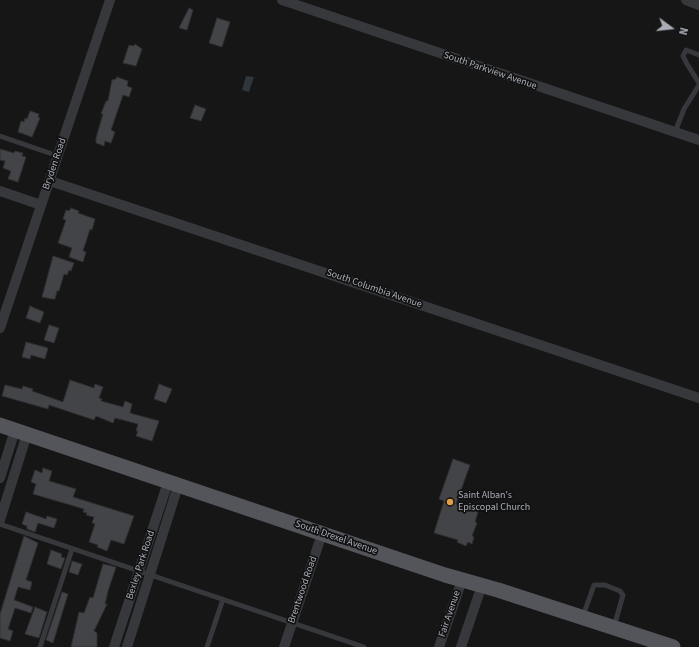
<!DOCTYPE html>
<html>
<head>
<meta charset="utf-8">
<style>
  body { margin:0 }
  #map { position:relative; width:699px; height:647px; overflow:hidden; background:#161617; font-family:"Source Sans 3",sans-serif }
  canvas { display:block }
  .north { position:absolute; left:651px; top:8px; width:40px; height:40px; -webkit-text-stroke:3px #111112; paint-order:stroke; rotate:105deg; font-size:11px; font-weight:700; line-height:16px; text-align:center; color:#a9aeb6 }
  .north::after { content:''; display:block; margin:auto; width:14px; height:18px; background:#a9aeb6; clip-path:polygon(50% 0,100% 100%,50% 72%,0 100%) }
</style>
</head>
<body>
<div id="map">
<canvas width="699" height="647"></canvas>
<div class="north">N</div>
</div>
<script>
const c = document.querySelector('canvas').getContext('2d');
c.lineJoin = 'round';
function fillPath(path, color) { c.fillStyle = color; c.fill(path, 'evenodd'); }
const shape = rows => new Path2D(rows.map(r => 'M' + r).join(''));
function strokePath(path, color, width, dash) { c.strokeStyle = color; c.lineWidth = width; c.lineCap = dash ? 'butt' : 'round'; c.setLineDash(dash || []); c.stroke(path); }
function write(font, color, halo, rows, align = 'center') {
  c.font = font + ' "Source Sans 3",sans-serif'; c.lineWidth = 3.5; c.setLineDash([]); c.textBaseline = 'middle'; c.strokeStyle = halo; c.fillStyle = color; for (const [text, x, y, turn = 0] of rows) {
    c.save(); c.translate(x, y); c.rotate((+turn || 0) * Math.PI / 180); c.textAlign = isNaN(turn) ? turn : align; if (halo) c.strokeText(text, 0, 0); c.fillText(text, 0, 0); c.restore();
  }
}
fillPath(shape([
  [246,76,254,77,249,92,242,90]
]), '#2f373c');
const building = shape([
  [189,8,193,10,187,30,179,28,189,8],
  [217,18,230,22,222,47,209,43,217,18],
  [135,44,142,49,136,66,123,63,129,45,134,46,135,44],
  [117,77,128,81,127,86,132,88,129,97,123,95,111,130,115,132,111,143,105,141,104,146,96,143,96,138,103,114,101,114,106,101,108,101,112,80,116,79,117,77],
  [195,105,206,109,201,121,190,118,195,105],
  [30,111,39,114,38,117,40,118,32,137,18,132,21,121,24,122,25,118,27,119,30,111],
  [0,149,14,153,15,151,23,153,22,156,26,157,18,182,8,179,11,171,3,168,5,161,0,160,0,149],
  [71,208,79,211,78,213,95,219,92,230,90,229,83,251,86,252,83,262,69,257,72,248,58,243,66,220,63,219,66,210,69,211,71,208],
  [53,256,74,263,71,271,69,270,67,275,64,274,59,291,57,291,55,299,52,299,42,297,53,256],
  [30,306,44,312,40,323,26,318,30,306],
  [49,325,59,328,54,343,44,340,49,325],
  [26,342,48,348,45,359,31,355,30,359,22,357,26,342],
  [70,380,94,388,95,384,103,387,99,398,102,399,101,401,123,407,125,401,132,404,130,413,159,421,152,441,136,436,138,431,136,431,138,424,115,418,113,423,96,416,94,420,49,405,48,409,2,396,5,385,22,389,23,386,33,389,32,391,63,402,70,380],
  [159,384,172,389,166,403,154,399,159,384],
  [453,459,470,465,456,504,478,512,475,522,477,523,472,536,474,537,472,544,468,542,466,546,457,542,458,540,434,533,444,501,439,499,453,459],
  [43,468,52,471,49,481,76,489,73,497,134,516,124,544,111,540,107,551,97,547,98,545,89,542,95,524,92,523,94,517,86,515,87,513,83,512,84,509,33,494,36,484,31,482,35,470,42,473,43,468],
  [26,512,46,519,47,516,57,519,54,528,38,523,35,532,27,529,27,526,22,524,26,512],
  [24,536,38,543,26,580,32,582,30,590,18,587,14,600,33,607,31,613,15,608,8,629,13,631,10,641,0,638,0,614,24,536],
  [51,550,62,554,61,557,65,558,61,569,47,564,51,550],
  [72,561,82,564,78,575,69,572,72,561],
  [103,564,116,567,108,591,105,604,107,604,94,631,97,633,97,647,71,647,79,612,84,613,90,597,93,598,103,564],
  [62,592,68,594,53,643,46,640,62,592],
  [35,607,47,612,39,638,25,634,35,607]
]);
fillPath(building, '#434447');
strokePath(building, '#303033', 1);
strokePath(shape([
  [699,55,686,50,683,56,687,64,699,83],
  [675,132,684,109,699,85],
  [0,136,58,156],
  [0,524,364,647],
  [583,616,594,585,605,585,620,591,623,595,614,627],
  [40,647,72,549],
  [207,647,223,599]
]), '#37383c', 5);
strokePath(shape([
  [282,0,699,140],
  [686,0,699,5],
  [50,181,699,398],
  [0,191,41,205],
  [0,328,110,0],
  [0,478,15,430],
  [0,520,27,434],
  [114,647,168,482],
  [127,647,178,486],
  [284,647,322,534],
  [439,647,462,580],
  [461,647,482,585]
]), '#37383c', 10);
strokePath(shape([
  [0,425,445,575,498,590,673,647]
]), '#53555b', 15);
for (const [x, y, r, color] of [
  [450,502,4,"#e19e44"]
]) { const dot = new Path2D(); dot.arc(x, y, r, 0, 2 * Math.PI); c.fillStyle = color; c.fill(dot); strokePath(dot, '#111112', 1.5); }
write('10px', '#a9aeb6', '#111112', [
  ["South Parkview Avenue",490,71,19],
  ["Bryden Road",55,164,-71],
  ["South Columbia Avenue",374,289,19],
  ["South Drexel Avenue",336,538,19],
  ["Bexley Park Road",141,565,-72],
  ["Brentwood Road",303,590,-71],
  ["Fair Avenue",450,614,-71]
]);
write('10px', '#a9aeb6', '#111112', [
  ["Saint Alban's",458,496],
  ["Episcopal Church",458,508]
], 'left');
</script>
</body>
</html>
